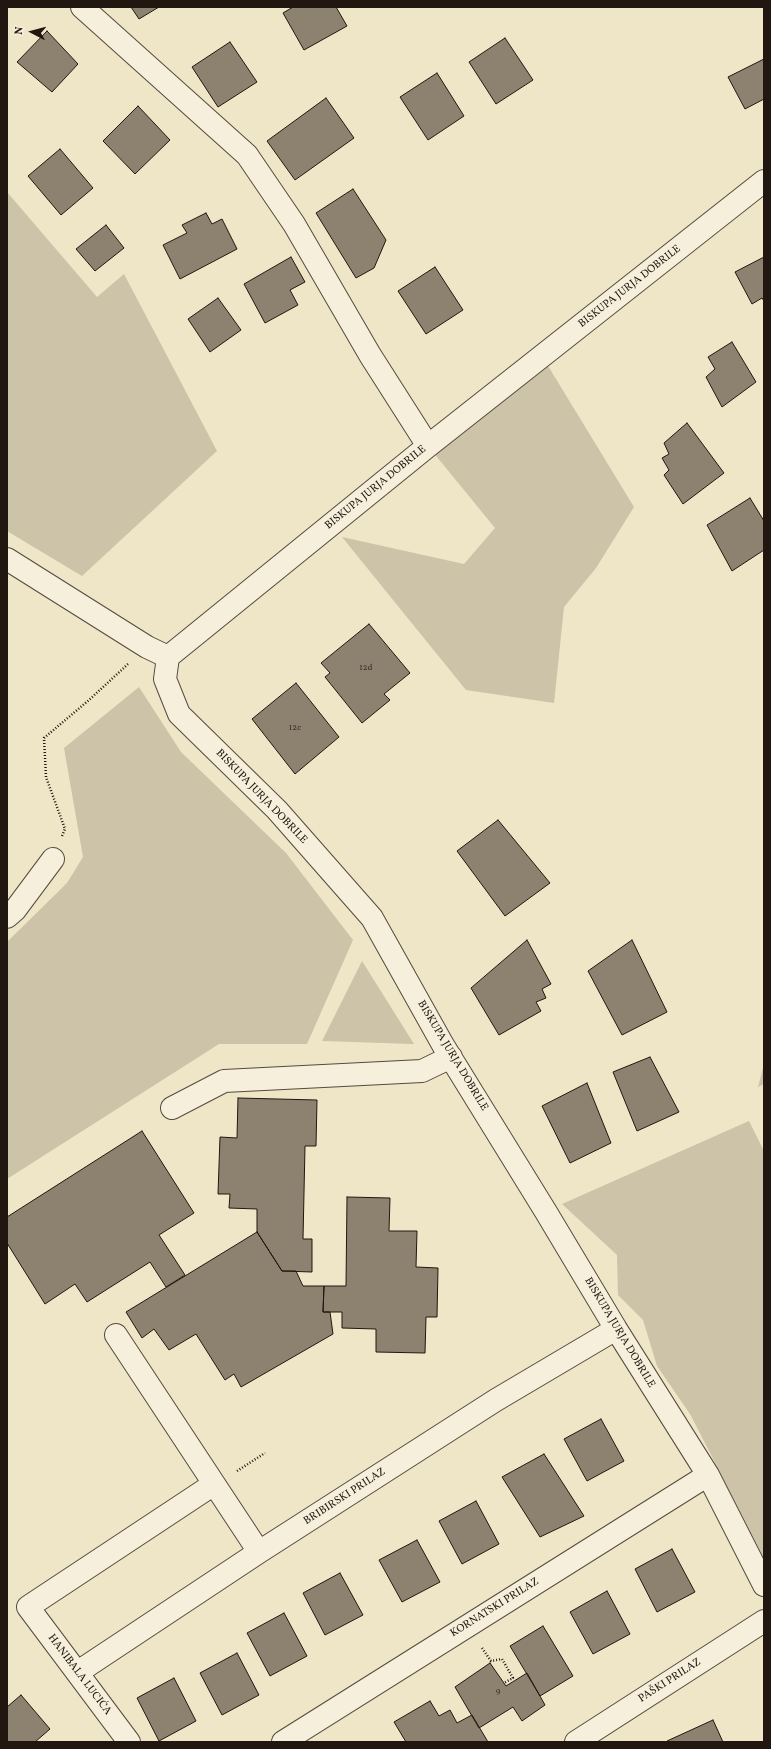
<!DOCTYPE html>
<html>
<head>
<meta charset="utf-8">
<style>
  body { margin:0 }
  #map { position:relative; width:771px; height:1749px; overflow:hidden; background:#efe6c7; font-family:Vollkorn,serif }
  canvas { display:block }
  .frame { position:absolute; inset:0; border:8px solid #221610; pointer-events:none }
  .north { position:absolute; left:12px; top:12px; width:40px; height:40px; -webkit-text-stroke:3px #f5efdb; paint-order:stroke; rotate:276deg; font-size:11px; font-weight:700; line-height:16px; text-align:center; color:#221610 }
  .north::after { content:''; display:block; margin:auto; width:14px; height:18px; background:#221610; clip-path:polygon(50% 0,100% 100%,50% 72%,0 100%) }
</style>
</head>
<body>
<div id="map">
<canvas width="771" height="1749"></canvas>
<div class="frame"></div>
<div class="north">N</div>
</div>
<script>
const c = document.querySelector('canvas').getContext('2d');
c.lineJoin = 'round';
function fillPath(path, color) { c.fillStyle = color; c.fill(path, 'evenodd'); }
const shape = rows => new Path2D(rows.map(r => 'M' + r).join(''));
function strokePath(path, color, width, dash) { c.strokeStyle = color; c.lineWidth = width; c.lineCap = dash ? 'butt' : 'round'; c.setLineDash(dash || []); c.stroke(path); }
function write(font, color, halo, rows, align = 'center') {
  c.font = font + ' Vollkorn,serif'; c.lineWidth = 3; c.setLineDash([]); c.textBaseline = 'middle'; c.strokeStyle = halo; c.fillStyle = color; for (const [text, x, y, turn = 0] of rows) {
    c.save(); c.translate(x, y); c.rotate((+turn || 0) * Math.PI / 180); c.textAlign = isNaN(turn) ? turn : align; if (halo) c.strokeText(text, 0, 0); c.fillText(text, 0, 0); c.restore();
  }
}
fillPath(shape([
  [7,192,97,297,124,274,217,451,82,576,7,531],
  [542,356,634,507,596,568,564,607,554,703,466,690,342,537,464,564,495,528,428,446],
  [139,687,181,752,286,853,353,940,307,1044,219,1044,7,1179,7,942,67,883,83,857,64,748],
  [362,961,414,1044,322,1041],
  [764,1064,764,1084,758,1087],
  [749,1121,764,1151,764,1558,690,1414,657,1366,643,1320,618,1295,617,1255,562,1204]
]), '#ccc3a8');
const building = shape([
  [131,7,159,7,139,19,131,7],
  [293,7,336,7,347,26,304,50,283,13,293,7],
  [47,31,78,64,52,92,17,62,47,31],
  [505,38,533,80,496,104,469,62,505,38],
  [230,42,257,82,218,107,192,67,230,42],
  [764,59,764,99,745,109,728,77,764,59],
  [437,73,464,116,428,140,400,97,437,73],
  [326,98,354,138,295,180,267,141,326,98],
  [138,106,170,140,135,174,103,141,138,106],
  [60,149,93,188,61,215,28,176,60,149],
  [353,189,386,240,374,268,356,278,316,213,353,189],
  [206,213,212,224,222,219,237,249,180,279,163,245,187,233,182,225,206,213],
  [106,225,124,248,95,271,76,249,106,225],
  [291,257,305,282,290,290,298,305,265,323,244,284,291,257],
  [764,257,764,301,762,298,752,304,735,272,764,257],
  [435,267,463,310,426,334,398,291,435,267],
  [218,298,241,330,210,352,188,319,218,298],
  [732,342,756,382,722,407,706,377,715,369,708,357,732,342],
  [687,423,724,473,683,504,664,475,669,470,662,458,669,454,664,443,687,423],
  [750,498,764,521,764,550,732,571,707,525,750,498],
  [369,624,410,673,384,694,390,700,362,723,325,677,330,673,321,663,369,624],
  [296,683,339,737,295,774,252,719,296,683],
  [498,820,550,883,505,916,457,851,498,820],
  [527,940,551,984,542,989,546,998,536,1002,541,1011,499,1035,471,988,527,940],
  [632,940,667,1012,622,1035,588,971,632,940],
  [650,1057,679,1112,637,1131,613,1072,650,1057],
  [587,1083,611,1143,570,1163,542,1106,587,1083],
  [238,1098,317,1100,316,1146,305,1146,303,1239,312,1239,312,1272,282,1271,257,1232,257,1209,229,1208,230,1194,218,1194,220,1137,237,1138,238,1098],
  [142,1131,194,1213,159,1235,185,1275,166,1287,150,1262,87,1302,75,1284,45,1304,7,1243,7,1217,142,1131],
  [347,1197,390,1198,389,1231,417,1231,416,1267,438,1268,437,1317,426,1317,425,1353,376,1352,376,1329,342,1328,342,1312,323,1312,324,1286,346,1286,347,1197],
  [257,1232,282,1271,296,1271,303,1286,324,1286,323,1312,330,1312,333,1334,241,1387,234,1374,225,1380,196,1334,169,1350,154,1329,142,1338,126,1312,257,1232],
  [601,1419,624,1461,587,1481,564,1439,601,1419],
  [544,1454,584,1516,540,1537,502,1477,544,1454],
  [476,1501,499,1544,462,1564,439,1521,476,1501],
  [417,1540,440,1582,402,1602,379,1560,417,1540],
  [672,1549,695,1592,657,1612,635,1569,672,1549],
  [340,1573,363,1615,325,1635,303,1593,340,1573],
  [607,1591,630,1634,593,1654,570,1612,607,1591],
  [284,1613,307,1656,270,1676,247,1633,284,1613],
  [543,1626,573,1676,540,1696,510,1646,543,1626],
  [237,1653,259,1695,222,1715,200,1673,237,1653],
  [490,1663,506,1686,527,1673,545,1705,522,1721,513,1707,479,1728,455,1687,490,1663],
  [174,1678,196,1721,159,1741,137,1698,174,1678],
  [21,1695,50,1729,35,1742,7,1742,7,1707,21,1695],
  [430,1701,439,1716,450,1710,457,1723,472,1715,488,1742,406,1742,394,1722,430,1701],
  [713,1720,723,1742,668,1742,667,1741,713,1720]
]);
fillPath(building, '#8d826f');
strokePath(building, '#221610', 1);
const minor = shape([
  [82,7,247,155,294,224,370,355,428,446],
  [764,181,428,446,168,657,165,679,179,714,277,810,372,918,443,1045,546,1212,616,1329,708,1475,764,1585],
  [7,559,147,647,168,657],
  [7,917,15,910,53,859],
  [172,1108,224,1081,422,1071,451,1057],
  [116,1335,259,1552],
  [78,1672,259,1552,496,1400,616,1329],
  [129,1742,28,1607,214,1484],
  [283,1742,708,1475],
  [576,1742,764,1621]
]);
strokePath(minor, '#554a3e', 24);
strokePath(shape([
  [62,836,65,829,46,777,44,738,89,700,128,664],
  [237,1471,265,1453],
  [482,1648,491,1661,502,1659,513,1678,504,1683]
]), '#221610', 2.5, [1, 2]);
strokePath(minor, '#f5efdb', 22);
write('9px', '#3d3128', null, [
  ["12d",366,668],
  ["12c",295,728],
  ["9",498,1692]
]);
write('11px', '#221610', '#f5efdb', [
  ["BISKUPA JURJA DOBRILE",630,287,-38],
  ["BISKUPA JURJA DOBRILE",376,488,-39],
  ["BISKUPA JURJA DOBRILE",261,797,46],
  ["BISKUPA JURJA DOBRILE",452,1056,59],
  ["BISKUPA JURJA DOBRILE",619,1333,59],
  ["BRIBIRSKI PRILAZ",345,1497,-33],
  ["KORNATSKI PRILAZ",495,1608,-32],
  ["HANIBALA LUCIĆA",79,1675,53],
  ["PAŠKI PRILAZ",670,1681,-33]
]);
</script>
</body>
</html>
